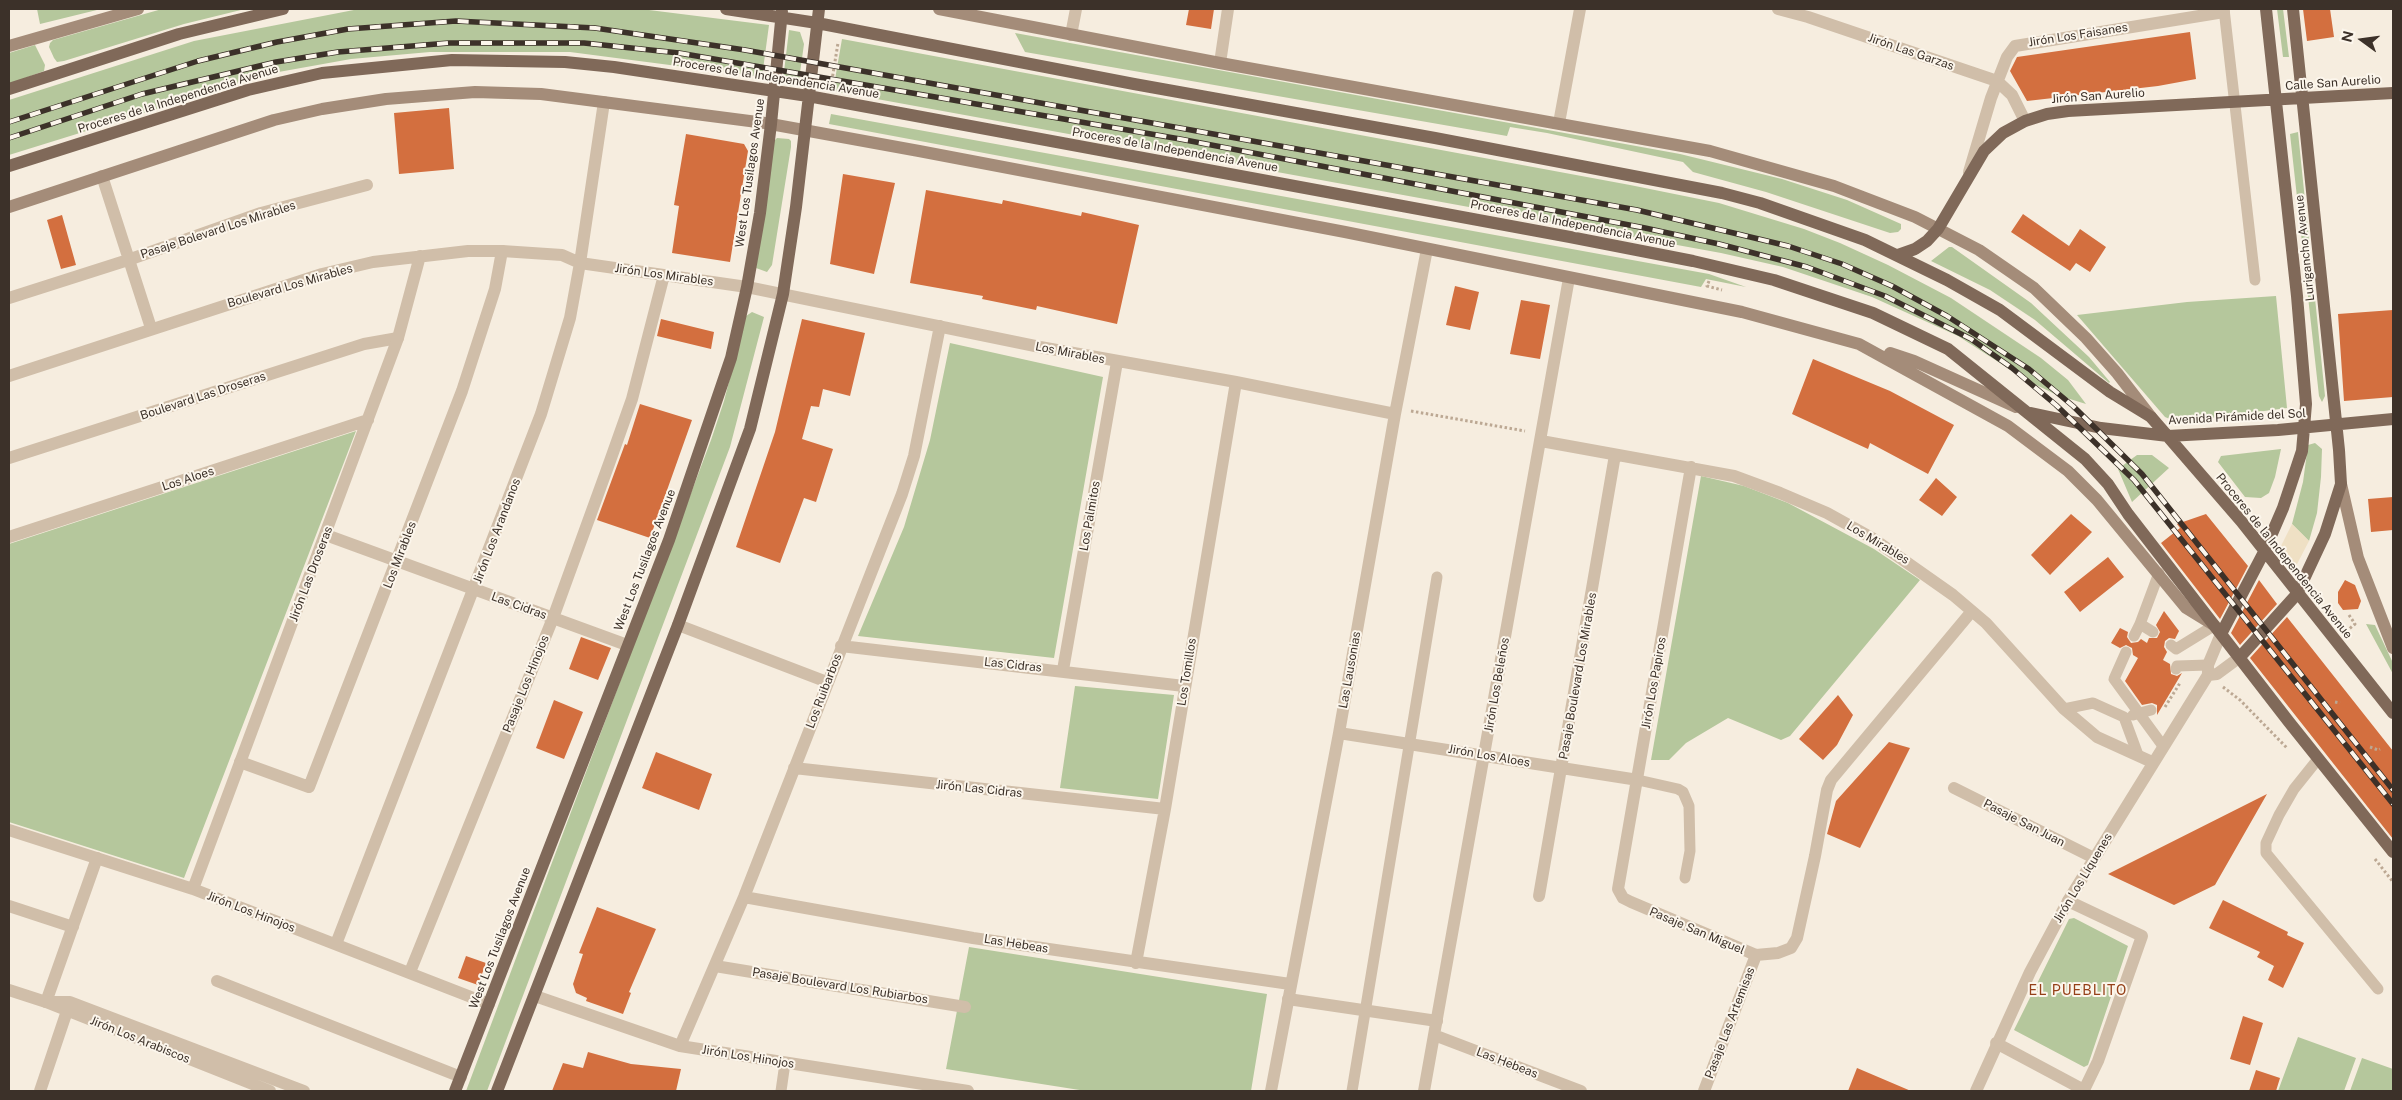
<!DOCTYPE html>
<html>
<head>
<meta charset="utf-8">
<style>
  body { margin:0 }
  #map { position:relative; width:2402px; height:1100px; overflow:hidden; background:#f6eddf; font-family:"Public Sans",sans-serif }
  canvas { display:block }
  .frame { position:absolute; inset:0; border:10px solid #3c3129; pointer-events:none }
  .north { position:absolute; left:2337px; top:15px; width:50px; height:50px; -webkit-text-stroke:4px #fcf6ec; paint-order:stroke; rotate:284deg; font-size:14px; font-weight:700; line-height:20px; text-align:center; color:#3c3129 }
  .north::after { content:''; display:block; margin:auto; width:18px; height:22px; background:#3c3129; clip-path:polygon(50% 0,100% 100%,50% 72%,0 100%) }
</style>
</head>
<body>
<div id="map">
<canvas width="2402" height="1100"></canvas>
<div class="frame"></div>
<div class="north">N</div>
</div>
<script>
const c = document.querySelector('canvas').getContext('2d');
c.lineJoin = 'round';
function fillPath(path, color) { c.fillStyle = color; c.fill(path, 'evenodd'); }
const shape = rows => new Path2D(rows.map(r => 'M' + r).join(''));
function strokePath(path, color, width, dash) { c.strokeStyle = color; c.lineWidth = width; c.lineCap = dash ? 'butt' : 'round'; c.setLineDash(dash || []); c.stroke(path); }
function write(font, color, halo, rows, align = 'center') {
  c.font = font + ' "Public Sans",sans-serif'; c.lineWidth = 4; c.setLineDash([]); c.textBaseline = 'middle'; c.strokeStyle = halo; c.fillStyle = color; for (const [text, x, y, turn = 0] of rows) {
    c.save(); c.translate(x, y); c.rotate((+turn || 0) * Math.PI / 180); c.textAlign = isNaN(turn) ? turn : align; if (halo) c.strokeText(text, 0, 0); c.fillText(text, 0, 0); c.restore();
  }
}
fillPath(shape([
  [37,9,101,9,40,24],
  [162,9,245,9,184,24,64,61,57,62,54,58,49,47,50,43,53,40],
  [359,9,641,9,769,25,762,77,570,52,430,52,351,59,273,73,9,155,9,100,194,41],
  [2277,9,2283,9,2289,57,2283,57],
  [789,30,800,32,804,44,799,80,794,86,787,85,783,80],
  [1015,33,1680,154,1782,179,1847,200,1901,224,1901,229,1898,232,1890,233,1766,192,1693,172,1683,162,1547,133,1510,127,1507,136,1025,52],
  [842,39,1630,185,1719,203,1804,229,1840,243,1888,265,1951,298,2041,358,2068,380,2086,404,2057,395,2028,381,1958,336,1872,297,1783,267,1721,253,833,91],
  [35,45,45,65,44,71,9,84,9,53],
  [831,114,1709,274,1746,287,1706,279,1701,287,829,124],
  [2298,132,2325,396,2322,402,2319,396,2290,134],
  [777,138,789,139,791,141,791,147,772,265,767,272,756,268,774,141],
  [1949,247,1952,247,2031,303,2089,357,2110,382,2109,383,2035,320,1990,290,1931,261],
  [2276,296,2287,408,2211,418,2172,420,2165,417,2077,315,2187,302],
  [752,312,764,317,730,447,487,1091,466,1091,711,440,724,401,746,316],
  [950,343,1103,377,1054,658,858,636,904,527,930,440],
  [356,431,184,878,9,822,9,544],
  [2315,443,2322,449,2321,477,2317,513,2309,541,2292,524,2303,482,2308,445],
  [2281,449,2275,477,2269,493,2261,498,2245,497,2218,462,2221,456],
  [2137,455,2152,455,2169,468,2132,502,2118,469],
  [1701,476,1744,486,1788,503,1874,549,1920,580,1790,736,1781,740,1728,718,1686,743,1669,760,1651,760],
  [2366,624,2375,625,2393,663,2393,674],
  [1075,686,1174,695,1158,799,1060,788],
  [2074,918,2128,946,2088,1065,2084,1067,2014,1030,2069,919],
  [969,947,1267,994,1251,1091,1086,1091,946,1069],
  [2298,1037,2356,1058,2344,1091,2278,1091],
  [2362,1058,2393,1069,2393,1091,2350,1091]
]), '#b5c79c');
fillPath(shape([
  [2292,524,2309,541,2296,566,2280,548]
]), '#efe0c4');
fillPath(shape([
  [1189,9,1214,9,1211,29,1186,25],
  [2303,9,2330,9,2334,37,2307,41],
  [2190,32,2196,79,2158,86,2027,101,2010,71,2017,57],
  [449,108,454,169,399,174,394,113],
  [686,134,744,144,748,151,730,262,672,253,679,206,674,205],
  [843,174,895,183,874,274,830,264],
  [926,190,1002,204,1003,200,1081,216,1082,212,1139,225,1117,324,1037,306,1036,310,982,299,983,296,910,283],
  [2023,214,2069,246,2080,229,2106,247,2090,272,2076,263,2070,271,2011,232],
  [62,215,76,265,61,269,47,220],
  [1455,286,1479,292,1470,330,1446,325],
  [1521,300,1550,305,1540,359,1510,354],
  [2393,310,2393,397,2344,401,2338,314],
  [661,319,714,332,711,349,657,336],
  [802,319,865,333,850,396,823,389,819,407,811,406,802,439,833,449,816,502,804,498,780,563,736,547,775,432],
  [1813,359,1890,391,1954,425,1928,474,1870,443,1868,449,1792,414],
  [640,404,692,420,650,538,597,520,625,444,627,445],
  [1936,478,1957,497,1942,516,1919,500],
  [2393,497,2393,530,2371,532,2368,499],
  [2071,514,2092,532,2050,575,2031,555],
  [2206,514,2248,566,2220,619,2161,543,2180,528,2177,524],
  [2108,557,2124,577,2080,612,2064,592],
  [2259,580,2277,604,2240,645,2231,633],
  [2345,580,2355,585,2361,601,2358,609,2343,610,2338,603,2338,592],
  [2164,611,2179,631,2175,639,2169,638,2165,641,2164,647,2167,652,2163,660,2170,664,2171,674,2177,676,2182,673,2157,715,2157,705,2152,703,2142,705,2125,681,2138,658,2133,655,2132,648,2126,645,2120,648,2111,643,2120,628,2128,632,2127,637,2131,643,2138,642,2141,639,2147,643,2149,638,2157,638,2160,632,2156,625],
  [2287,617,2393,751,2393,839,2250,658],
  [581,637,611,648,598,680,569,669],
  [1838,695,1853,715,1837,745,1823,760,1799,739],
  [554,700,583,712,564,759,536,748],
  [1889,742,1910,748,1860,848,1827,834,1836,801],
  [656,752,712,774,699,810,642,788],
  [2267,794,2215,885,2174,905,2108,874],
  [2223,900,2288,932,2287,935,2304,943,2283,988,2268,980,2274,966,2257,957,2260,952,2209,928],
  [597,907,656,929,629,992,631,993,623,1014,586,1001,587,998,576,993,573,984,583,954,579,953],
  [466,956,486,963,478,985,458,978],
  [2243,1016,2263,1023,2250,1065,2230,1059],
  [588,1052,631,1064,681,1069,676,1091,552,1091,563,1063,583,1068],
  [1857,1068,1911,1091,1848,1091],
  [2256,1070,2280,1078,2276,1091,2249,1091]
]), '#d36f3f');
strokePath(shape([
  [831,86,838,43],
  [1709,281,1707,286,1722,290],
  [1411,411,1525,431],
  [2349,615,2355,624,2349,629],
  [2223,687,2240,700,2287,748],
  [2335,702,2340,703],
  [2165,707,2180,683],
  [2370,747,2378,750,2380,749],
  [2375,859,2393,882]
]), '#bca893', 3, [2.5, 2.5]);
strokePath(shape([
  [2224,9,2255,280],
  [2153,632,2140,624,2159,573],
  [2134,636,2140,624],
  [2171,645,2176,649,2215,625],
  [2126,652,2114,679,2163,746],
  [2176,669,2177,666,2208,665],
  [2064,709,2093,703,2124,717,2138,755],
  [2133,715,2151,710],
  [2318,759,2294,789,2279,815,2266,843,2266,853,2378,989],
  [1638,780,1678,789,1683,792,1689,806,1690,851,1685,878],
  [781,1091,785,1063],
  [1352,1091,1437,577]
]), '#d0bea9', 11);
strokePath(shape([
  [580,263,747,287],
  [9,458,364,344,398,338],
  [326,535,627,645],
  [678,625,827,682],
  [240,762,309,787,462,391,495,289,502,251],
  [9,906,73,927],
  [715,966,965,1007],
  [410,972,553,618,610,461,632,399,664,275],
  [1288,999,1437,1021],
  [46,1002,97,858]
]), '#d0bea9', 12);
strokePath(shape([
  [1778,9,1808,17,1997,81,2012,95,2025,121],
  [1071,35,1076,9],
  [1220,63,1228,9],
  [1969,172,1991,98,2007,57,2015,46,2224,12],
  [102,176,151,328],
  [747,287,1040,347,1236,382,1395,414],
  [9,298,128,260,261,213,367,185],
  [9,376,322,274,373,262,468,251,502,251,562,255,580,263],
  [1541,441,1734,476,1780,493,1827,513,1872,538,1953,595,1986,623,2064,709,2097,737,2152,762],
  [1691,467,1618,889,1623,898,1631,902,1756,955,1778,953,1791,948,1797,938,1815,856,1827,790,1831,780,1972,611],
  [9,537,368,420],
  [841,646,1184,686],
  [1063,670,1117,362],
  [1339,733,1638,780],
  [794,768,1165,809],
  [1954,788,2094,858],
  [9,830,193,889,489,1004],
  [193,889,398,338,420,256],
  [1539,896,1615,455],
  [744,897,973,938,1290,984],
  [336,944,541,414,570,318,580,263,604,102],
  [1136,963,1165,809,1236,382],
  [217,981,461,1077],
  [9,990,46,1002,270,1091],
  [535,996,680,1046,968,1091],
  [53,1002,70,1002,304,1091],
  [1434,1035,1581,1091],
  [1996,1043,2084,1090,2098,1061,2142,936,2068,901],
  [680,1046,744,897,902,494,914,456,940,326],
  [40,1091,67,1011],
  [1271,1091,1339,733,1395,414,1427,249],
  [1424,1091,1569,278],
  [1704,1091,1756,955]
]), '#d0bea9', 12);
strokePath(shape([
  [1559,123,1580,9],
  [2208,675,2217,674,2240,657],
  [1976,1091,2030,972,2068,901,2208,675,2208,665,2221,634]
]), '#d0bea9', 12);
strokePath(shape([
  [939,9,1220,63,1710,151,1834,186,1915,217,1979,250,2034,288,2086,338,2117,373,2151,417],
  [9,46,138,9],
  [9,207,274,120,322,109,386,99,475,92,541,94,765,123,919,151,1345,232,1742,312,1859,344,2008,426,2068,471,2097,500,2186,608,2212,624],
  [1890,353,1914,361,2016,407],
  [2341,484,2358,558,2393,648]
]), '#a48c79', 12);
strokePath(shape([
  [726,9,817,23,1134,84,1435,138,1722,193,1760,203,1865,240,1947,280,2000,310,2110,392,2151,417,2241,521,2393,713],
  [9,89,179,34,283,9],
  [9,166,248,90,322,73,452,60,565,62,614,67,808,96,1570,237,1693,261,1774,280,1873,313,1948,349,2085,459,2108,484,2128,514,2289,722,2393,852],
  [1898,255,1915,249,1927,241,1938,229,1984,151,2003,133,2025,121,2047,114,2068,111,2393,93],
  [2031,413,2101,428,2168,436,2278,430,2393,419],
  [2221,634,2264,552,2283,508,2302,451,2304,428,2306,404,2297,296,2266,9],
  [2240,657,2297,594,2325,534,2341,484,2339,450,2293,9],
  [455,1091,669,540,731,358,747,287,760,213,771,124,782,11],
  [497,1091,678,625,750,429,783,294,796,207,819,9]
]), '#806959', 12);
const rail = shape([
  [9,122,198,61,277,42,348,29,456,21,595,28,745,50,1637,210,1788,246,1842,264,1892,286,1947,316,2029,369,2073,406,2142,474,2393,790],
  [9,138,142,94,276,62,338,52,449,43,584,43,679,53,1180,139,1645,228,1719,244,1807,267,1885,296,1971,339,2012,368,2056,405,2134,480,2393,804]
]);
strokePath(rail, '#3c3129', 5.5);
strokePath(rail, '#fcf6ec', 4, [11]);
write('12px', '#3c3129', '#fcf6ec', [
  ["Jirón Los Faisanes",2078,35,-9],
  ["Jirón Las Garzas",1911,52,19],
  ["Proceres de la Independencia Avenue",776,78,9],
  ["Calle San Aurelio",2333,83,-4],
  ["Jirón San Aurelio",2098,96,-4],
  ["Proceres de la Independencia Avenue",178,99,-17],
  ["Proceres de la Independencia Avenue",1175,150,10],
  ["West Los Tusilagos Avenue",750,173,-82],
  ["Proceres de la Independencia Avenue",1573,224,11],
  ["Pasaje Bolevard Los Mirables",218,230,-18],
  ["Lurigancho Avenue",2305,248,-96],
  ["Jirón Los Mirables",664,275,8],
  ["Boulevard Los Mirables",290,286,-16],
  ["Los Mirables",1070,353,11],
  ["Boulevard Las Droseras",203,396,-18],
  ["Avenida Pirámide del Sol",2237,417,-3],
  ["Los Aloes",188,479,-18],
  ["Los Palmitos",1090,516,-80],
  ["Jirón Los Arandanos",497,531,-69],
  ["Los Mirables",1878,543,31],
  ["Los Mirables",400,555,-69],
  ["Proceres de la Independencia Avenue",2284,556,51],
  ["West Los Tusilagos Avenue",645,560,-69],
  ["Jirón Las Droseras",311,574,-69],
  ["Las Cidras",519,606,20],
  ["Las Cidras",1013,665,6],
  ["Las Lausonias",1350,670,-80],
  ["Los Tomillos",1187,672,-81],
  ["Pasaje Boulevard Los Mirables",1578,676,-80],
  ["Jirón Los Papiros",1654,683,-80],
  ["Pasaje Los Hinojos",526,684,-68],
  ["Jirón Los Beleños",1497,685,-80],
  ["Los Ruibarbos",824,691,-69],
  ["Jirón Los Aloes",1489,756,10],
  ["Jirón Las Cidras",979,789,6],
  ["Pasaje San Juan",2024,823,27],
  ["Jirón Los Líquenes",2083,878,-59],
  ["Jirón Los Hinojos",251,912,21],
  ["Pasaje San Miguel",1697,931,23],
  ["West Los Tusilagos Avenue",500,938,-69],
  ["Las Hebeas",1016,944,9],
  ["Pasaje Boulevard Los Rubiarbos",840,986,9],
  ["Pasaje Las Artemisas",1730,1023,-69],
  ["Jirón Los Arabiscos",140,1040,22],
  ["Jirón Los Hinojos",748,1057,9],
  ["Las Hebeas",1507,1063,21]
]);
c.letterSpacing = '1px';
write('14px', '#954018', '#fcf6ec', [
  ["EL PUEBLITO",2078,991]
]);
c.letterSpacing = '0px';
</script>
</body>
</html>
